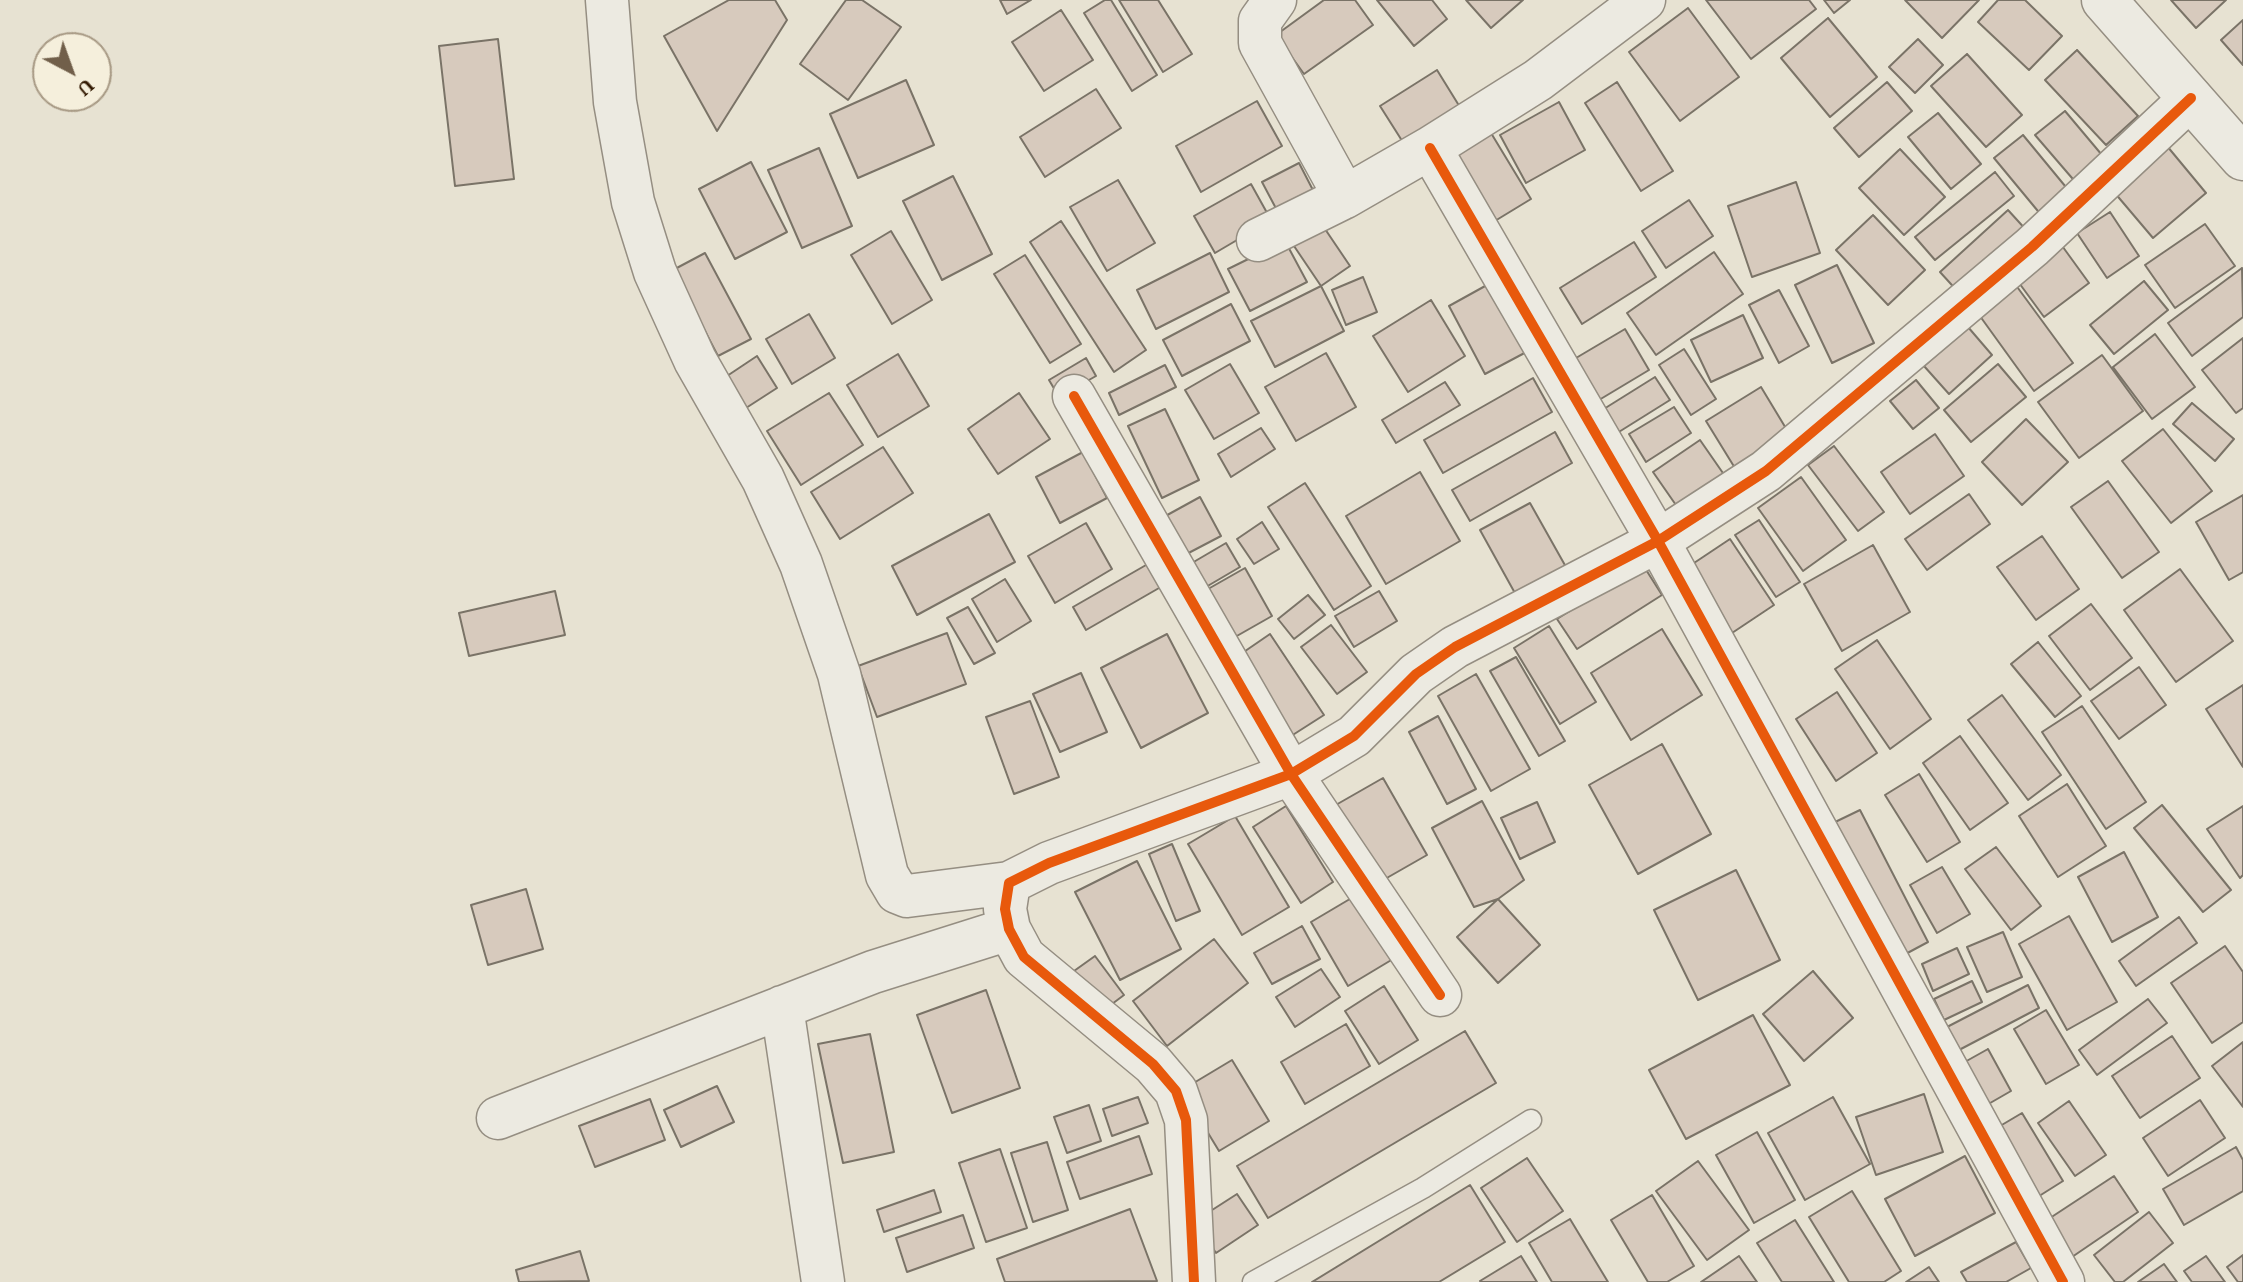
<!DOCTYPE html>
<html>
<head>
<meta charset="utf-8">
<style>
  body { margin:0 }
  #map { position:relative; width:2243px; height:1282px; overflow:hidden; background:#e7e2d2; font-family:"Gentium Book Plus",serif }
  canvas { display:block }
  .north { position:absolute; left:32px; top:32px; width:80px; height:80px; box-sizing:border-box; background:#f5efdc; border:2px solid #a79984; border-radius:50%; rotate:139deg; font-size:22px; font-weight:700; line-height:32px; text-align:center; color:#311800 }
  .north::after { content:''; display:block; margin:auto; width:28px; height:36px; background:#715f4a; clip-path:polygon(50% 0,100% 100%,50% 72%,0 100%) }
</style>
</head>
<body>
<div id="map">
<canvas width="2243" height="1282"></canvas>
<div class="north">U</div>
</div>
<script>
const c = document.querySelector('canvas').getContext('2d');
c.lineJoin = 'round';
function fillPath(path, color) { c.fillStyle = color; c.fill(path, 'evenodd'); }
const shape = rows => new Path2D(rows.map(r => 'M' + r).join(''));
function strokePath(path, color, width, dash) { c.strokeStyle = color; c.lineWidth = width; c.lineCap = dash ? 'butt' : 'round'; c.setLineDash(dash || []); c.stroke(path); }
const building = shape([
  [729,0,775,0,787,20,717,131,664,36,729,0],
  [846,0,862,0,901,27,848,100,800,64,846,0],
  [1000,0,1031,0,1007,14,1000,0],
  [1105,0,1111,0,1157,75,1132,91,1084,13,1105,0],
  [1119,0,1158,0,1192,54,1163,72,1119,0],
  [1324,0,1355,0,1373,25,1304,74,1276,35,1324,0],
  [1377,0,1432,0,1447,19,1414,46,1377,0],
  [1466,0,1523,0,1491,28,1466,0],
  [1706,0,1809,0,1816,9,1751,59,1706,0],
  [1824,0,1850,0,1834,13,1824,0],
  [1905,0,1979,0,1942,38,1905,0],
  [1998,0,2025,0,2062,36,2029,70,1978,22,1998,0],
  [2171,0,2226,0,2196,28,2171,0],
  [1688,8,1739,77,1680,121,1629,52,1688,8],
  [1061,10,1093,60,1044,91,1012,42,1061,10],
  [1828,18,1877,77,1830,117,1781,58,1828,18],
  [2243,20,2243,65,2221,40,2243,20],
  [498,39,514,179,455,186,439,46,498,39],
  [1918,39,1943,65,1915,93,1889,67,1918,39],
  [2077,50,2138,116,2106,145,2045,80,2077,50],
  [1967,54,2022,115,1986,147,1931,86,1967,54],
  [1437,70,1463,112,1406,147,1380,106,1437,70],
  [906,80,934,145,858,178,830,114,906,80],
  [1617,82,1673,171,1641,191,1585,103,1617,82],
  [1887,82,1912,111,1859,157,1834,128,1887,82],
  [1096,89,1121,128,1045,177,1020,137,1096,89],
  [1257,101,1282,146,1201,192,1176,146,1257,101],
  [1559,102,1585,150,1526,183,1500,135,1559,102],
  [2065,111,2107,161,2078,185,2035,135,2065,111],
  [1938,113,1981,164,1951,189,1908,137,1938,113],
  [1491,133,1531,199,1485,227,1445,160,1491,133],
  [2023,135,2070,192,2042,216,1994,158,2023,135],
  [2167,146,2206,193,2153,238,2114,192,2167,146],
  [819,148,852,226,802,248,768,170,819,148],
  [1900,149,1945,197,1904,235,1859,188,1900,149],
  [751,162,787,232,735,259,699,189,751,162],
  [1299,163,1316,196,1280,216,1262,182,1299,163],
  [1995,172,2014,196,1935,260,1915,237,1995,172],
  [953,176,992,254,942,280,903,201,953,176],
  [1118,180,1155,243,1107,271,1070,207,1118,180],
  [1796,182,1820,253,1752,277,1728,206,1796,182],
  [1251,184,1271,220,1215,253,1194,216,1251,184],
  [1689,200,1713,236,1666,268,1642,231,1689,200],
  [2008,210,2028,232,1960,294,1940,272,2008,210],
  [2110,212,2139,256,2107,278,2077,233,2110,212],
  [1873,215,1925,270,1888,305,1836,250,1873,215],
  [1061,221,1146,350,1114,372,1030,242,1061,221],
  [2205,224,2235,266,2175,308,2145,265,2205,224],
  [1323,226,1350,266,1321,286,1294,246,1323,226],
  [891,231,932,300,892,324,851,255,891,231],
  [1285,241,1307,282,1250,311,1228,269,1285,241],
  [1634,242,1656,277,1582,324,1560,288,1634,242],
  [2060,243,2089,283,2044,317,2014,276,2060,243],
  [1714,252,1743,294,1656,355,1627,313,1714,252],
  [705,253,751,339,718,356,673,270,705,253],
  [1210,253,1229,292,1156,329,1137,290,1210,253],
  [1025,255,1081,344,1050,363,994,274,1025,255],
  [1837,265,1874,343,1832,363,1795,285,1837,265],
  [2242,268,2243,317,2192,356,2168,323,2242,268],
  [1363,277,1377,312,1346,325,1332,290,1363,277],
  [1496,280,1532,349,1485,374,1449,306,1496,280],
  [2144,281,2168,310,2114,354,2090,325,2144,281],
  [2015,284,2073,363,2034,391,1977,312,2015,284],
  [1321,286,1344,331,1275,367,1251,321,1321,286],
  [1779,290,1809,346,1779,363,1749,305,1779,290],
  [1431,300,1465,356,1408,392,1373,336,1431,300],
  [1231,304,1250,341,1182,376,1163,340,1231,304],
  [809,314,835,358,792,384,766,339,809,314],
  [1743,315,1763,358,1711,382,1691,340,1743,315],
  [1968,327,1992,355,1949,394,1924,366,1968,327],
  [1625,329,1649,370,1599,400,1576,358,1625,329],
  [2155,334,2195,387,2152,419,2113,367,2155,334],
  [2243,338,2243,408,2236,413,2202,370,2243,338],
  [1684,349,1716,399,1691,415,1659,365,1684,349],
  [1326,353,1356,407,1296,441,1265,387,1326,353],
  [898,354,929,406,878,437,847,385,898,354],
  [2102,355,2143,411,2079,458,2038,402,2102,355],
  [757,356,777,388,746,408,727,376,757,356],
  [1086,358,1096,376,1059,397,1049,380,1086,358],
  [1230,364,1259,413,1214,439,1185,390,1230,364],
  [1998,364,2026,397,1971,442,1944,410,1998,364],
  [1165,365,1176,387,1119,415,1109,393,1165,365],
  [1655,377,1670,400,1614,435,1599,412,1655,377],
  [1533,378,1552,412,1443,473,1424,440,1533,378],
  [1916,380,1939,408,1913,429,1890,401,1916,380],
  [1445,382,1460,405,1396,443,1382,420,1445,382],
  [1761,387,1793,440,1738,473,1706,421,1761,387],
  [829,393,863,445,801,485,767,431,829,393],
  [1019,393,1050,439,998,474,968,429,1019,393],
  [2192,403,2234,439,2215,461,2173,424,2192,403],
  [1674,407,1691,433,1646,462,1629,434,1674,407],
  [1165,409,1199,480,1162,498,1128,426,1165,409],
  [2026,419,2068,462,2022,505,1982,462,2026,419],
  [1261,428,1275,449,1231,477,1218,454,1261,428],
  [2163,429,2212,491,2171,523,2122,461,2163,429],
  [1555,432,1572,463,1470,521,1452,490,1555,432],
  [1935,434,1964,476,1910,514,1881,472,1935,434],
  [1700,440,1725,476,1678,508,1653,472,1700,440],
  [1834,446,1884,512,1858,531,1808,465,1834,446],
  [883,447,913,493,840,539,811,492,883,447],
  [1083,452,1107,498,1060,523,1036,477,1083,452],
  [1420,472,1460,541,1386,584,1346,516,1420,472],
  [1801,477,1846,540,1803,571,1758,508,1801,477],
  [2108,481,2159,552,2122,578,2071,507,2108,481],
  [1305,483,1371,586,1334,610,1268,507,1305,483],
  [1969,494,1990,524,1927,570,1905,539,1969,494],
  [2243,495,2243,572,2229,580,2196,522,2243,495],
  [1200,497,1221,536,1179,558,1160,519,1200,497],
  [1530,503,1566,567,1516,595,1480,530,1530,503],
  [989,514,1015,562,917,615,892,566,989,514],
  [1759,520,1800,582,1776,597,1735,535,1759,520],
  [1262,522,1279,549,1254,564,1237,539,1262,522],
  [1086,523,1112,569,1055,603,1028,556,1086,523],
  [2042,536,2079,589,2036,620,1997,567,2042,536],
  [1730,539,1774,605,1732,633,1688,567,1730,539],
  [1226,543,1240,567,1194,594,1180,570,1226,543],
  [1873,545,1910,612,1842,651,1804,584,1873,545],
  [1153,561,1166,584,1086,630,1073,607,1153,561],
  [1643,565,1662,595,1577,649,1557,619,1643,565],
  [1245,568,1272,616,1228,641,1201,593,1245,568],
  [2180,569,2233,641,2176,682,2124,610,2180,569],
  [1005,579,1031,621,997,642,972,599,1005,579],
  [555,591,565,635,469,656,459,613,555,591],
  [1379,591,1397,621,1354,647,1335,616,1379,591],
  [1308,595,1325,615,1294,639,1278,619,1308,595],
  [2091,604,2132,658,2090,690,2049,636,2091,604],
  [968,607,995,653,974,664,947,618,968,607],
  [1331,625,1367,672,1337,694,1301,647,1331,625],
  [1549,626,1596,702,1560,724,1514,648,1549,626],
  [1662,629,1702,695,1631,740,1591,673,1662,629],
  [947,633,966,684,877,717,858,666,947,633],
  [1167,634,1208,713,1141,748,1101,668,1167,634],
  [1270,634,1324,715,1288,738,1235,658,1270,634],
  [1877,640,1931,719,1890,749,1835,669,1877,640],
  [2038,642,2081,696,2055,717,2011,664,2038,642],
  [1516,657,1565,741,1539,756,1490,671,1516,657],
  [2139,667,2166,705,2119,739,2091,701,2139,667],
  [1081,673,1107,732,1060,752,1033,694,1081,673],
  [1476,674,1530,769,1491,791,1438,696,1476,674],
  [2243,685,2243,767,2206,709,2243,685],
  [1837,692,1877,753,1836,781,1796,719,1837,692],
  [2002,695,2061,775,2028,800,1968,720,2002,695],
  [1030,701,1059,777,1014,794,986,717,1030,701],
  [2082,706,2146,802,2106,829,2042,732,2082,706],
  [1438,716,1476,789,1447,804,1409,732,1438,716],
  [1960,736,2008,803,1970,830,1923,763,1960,736],
  [1662,744,1711,834,1638,874,1589,785,1662,744],
  [1919,774,1960,842,1927,862,1885,795,1919,774],
  [1383,778,1427,855,1378,883,1334,806,1383,778],
  [2067,784,2106,846,2058,877,2019,816,2067,784],
  [1482,801,1524,880,1498,899,1474,907,1432,828,1482,801],
  [1537,802,1555,842,1520,859,1501,818,1537,802],
  [2162,805,2231,890,2203,912,2134,828,2162,805],
  [1286,806,1333,882,1301,903,1253,827,1286,806],
  [2243,806,2243,875,2240,878,2207,829,2243,806],
  [1860,810,1928,942,1900,957,1831,824,1860,810],
  [1235,816,1289,907,1242,935,1188,844,1235,816],
  [1172,844,1200,911,1176,921,1149,854,1172,844],
  [1996,847,2041,906,2011,930,1965,869,1996,847],
  [2124,852,2158,917,2112,942,2078,877,2124,852],
  [1137,861,1181,949,1120,980,1075,892,1137,861],
  [1942,867,1970,914,1937,933,1910,885,1942,867],
  [1736,870,1780,960,1698,1000,1654,910,1736,870],
  [526,889,543,949,488,965,471,905,526,889],
  [1360,893,1398,956,1348,986,1311,922,1360,893],
  [1498,899,1540,945,1498,983,1457,937,1498,899],
  [2069,916,2117,1002,2067,1030,2019,944,2069,916],
  [2179,917,2197,943,2136,986,2119,961,2179,917],
  [1302,926,1320,959,1272,984,1254,953,1302,926],
  [2003,932,2022,977,1987,992,1967,947,2003,932],
  [1214,939,1248,983,1167,1046,1133,1001,1214,939],
  [2225,946,2243,972,2243,1022,2212,1043,2171,983,2225,946],
  [1957,948,1969,974,1933,991,1922,964,1957,948],
  [1095,956,1124,995,1104,1010,1074,971,1095,956],
  [1321,969,1340,997,1295,1027,1276,997,1321,969],
  [1813,971,1853,1018,1804,1061,1763,1014,1813,971],
  [1972,981,1982,1002,1944,1020,1934,999,1972,981],
  [2028,985,2039,1008,1959,1050,1947,1027,2028,985],
  [1384,986,1418,1040,1379,1064,1345,1011,1384,986],
  [986,990,1020,1088,952,1113,917,1015,986,990],
  [2148,999,2167,1023,2097,1075,2079,1050,2148,999],
  [2046,1010,2079,1065,2046,1084,2014,1029,2046,1010],
  [1753,1015,1790,1085,1686,1139,1649,1070,1753,1015],
  [1346,1024,1370,1066,1305,1104,1281,1062,1346,1024],
  [1465,1031,1496,1083,1268,1218,1237,1166,1465,1031],
  [870,1034,894,1152,843,1163,818,1044,870,1034],
  [2172,1036,2200,1078,2140,1118,2112,1076,2172,1036],
  [2243,1042,2243,1107,2212,1066,2243,1042],
  [1988,1049,2011,1091,1978,1110,1954,1068,1988,1049],
  [1232,1060,1269,1121,1219,1151,1182,1090,1232,1060],
  [717,1086,734,1122,681,1147,664,1110,717,1086],
  [1924,1094,1943,1152,1876,1175,1856,1117,1924,1094],
  [1138,1097,1148,1123,1112,1136,1103,1109,1138,1097],
  [1833,1097,1870,1164,1805,1200,1768,1133,1833,1097],
  [650,1099,665,1140,595,1167,579,1126,650,1099],
  [2200,1100,2225,1138,2168,1176,2143,1138,2200,1100],
  [2069,1101,2106,1155,2075,1176,2038,1123,2069,1101],
  [1089,1105,1101,1141,1067,1153,1054,1117,1089,1105],
  [2022,1113,2063,1181,2036,1198,1995,1129,2022,1113],
  [1757,1132,1795,1200,1754,1223,1716,1155,1757,1132],
  [1139,1136,1152,1174,1080,1199,1067,1162,1139,1136],
  [1047,1142,1068,1210,1033,1222,1011,1153,1047,1142],
  [2236,1147,2243,1160,2243,1191,2184,1225,2163,1189,2236,1147],
  [1000,1149,1027,1228,986,1242,959,1163,1000,1149],
  [1965,1156,1995,1213,1915,1256,1885,1199,1965,1156],
  [1527,1158,1563,1211,1517,1242,1481,1188,1527,1158],
  [1698,1161,1749,1230,1707,1260,1656,1191,1698,1161],
  [2114,1176,2138,1212,2072,1257,2047,1220,2114,1176],
  [1470,1185,1505,1242,1439,1282,1312,1282,1470,1185],
  [934,1190,941,1212,884,1232,877,1210,934,1190],
  [1852,1191,1901,1271,1884,1282,1849,1282,1809,1217,1852,1191],
  [1237,1194,1258,1225,1216,1253,1195,1221,1237,1194],
  [1652,1195,1694,1266,1667,1282,1648,1282,1611,1220,1652,1195],
  [1130,1209,1157,1281,1005,1282,997,1259,1130,1209],
  [2149,1212,2173,1243,2123,1282,2115,1282,2094,1255,2149,1212],
  [963,1215,974,1248,907,1272,896,1238,963,1215],
  [1570,1219,1608,1282,1552,1282,1529,1243,1570,1219],
  [1795,1220,1834,1282,1782,1282,1757,1243,1795,1220],
  [2016,1242,2031,1268,2006,1282,1967,1282,1961,1272,2016,1242],
  [580,1251,589,1281,519,1282,516,1270,580,1251],
  [2243,1255,2243,1282,2238,1282,2227,1267,2243,1255],
  [1521,1256,1537,1282,1481,1282,1480,1281,1521,1256],
  [1739,1256,1757,1282,1701,1282,1739,1256],
  [2206,1256,2225,1282,2192,1282,2184,1271,2206,1256],
  [2164,1264,2177,1282,2138,1282,2164,1264],
  [1929,1267,1939,1282,1906,1282,1929,1267]
]);
fillPath(building, '#d7cabd');
strokePath(building, '#7a7367', 2);
const service = shape([
  [1253,1282,1423,1188,1531,1120]
]);
const minor = shape([
  [607,0,615,102,633,202,655,272,695,360,763,479,801,564,839,674,887,875,897,892,907,896,1009,883],
  [1275,0,1260,21,1260,43,1345,197],
  [1430,148,1658,541,2063,1282],
  [1258,240,1345,197,1430,148,1538,80,1644,0],
  [1074,396,1291,774,1049,863,1009,883,1005,909,1009,929,1024,957,1153,1064,1176,1091,1186,1120,1194,1282],
  [1440,995,1291,774,1354,736,1416,674,1455,647,1658,541,1766,471,2032,247,2191,98],
  [782,1007,823,1282],
  [498,1118,873,972,1009,929]
]);
const tertiary = shape([
  [2104,0,2243,158]
]);
strokePath(service, '#958e82', 23);
strokePath(minor, '#958e82', 45);
strokePath(tertiary, '#958e82', 47);
strokePath(service, '#eceae1', 20);
strokePath(minor, '#eceae1', 42);
strokePath(tertiary, '#eceae1', 44);
strokePath(shape([
  [1430,148,1658,541,2063,1282],
  [1074,396,1291,774,1049,863,1009,883,1005,909,1009,929,1024,957,1153,1064,1176,1091,1186,1120,1194,1282],
  [1440,995,1291,774,1354,736,1416,674,1455,647,1658,541,1766,471,2032,247,2191,98]
]), '#e8590c', 10);
</script>
</body>
</html>
